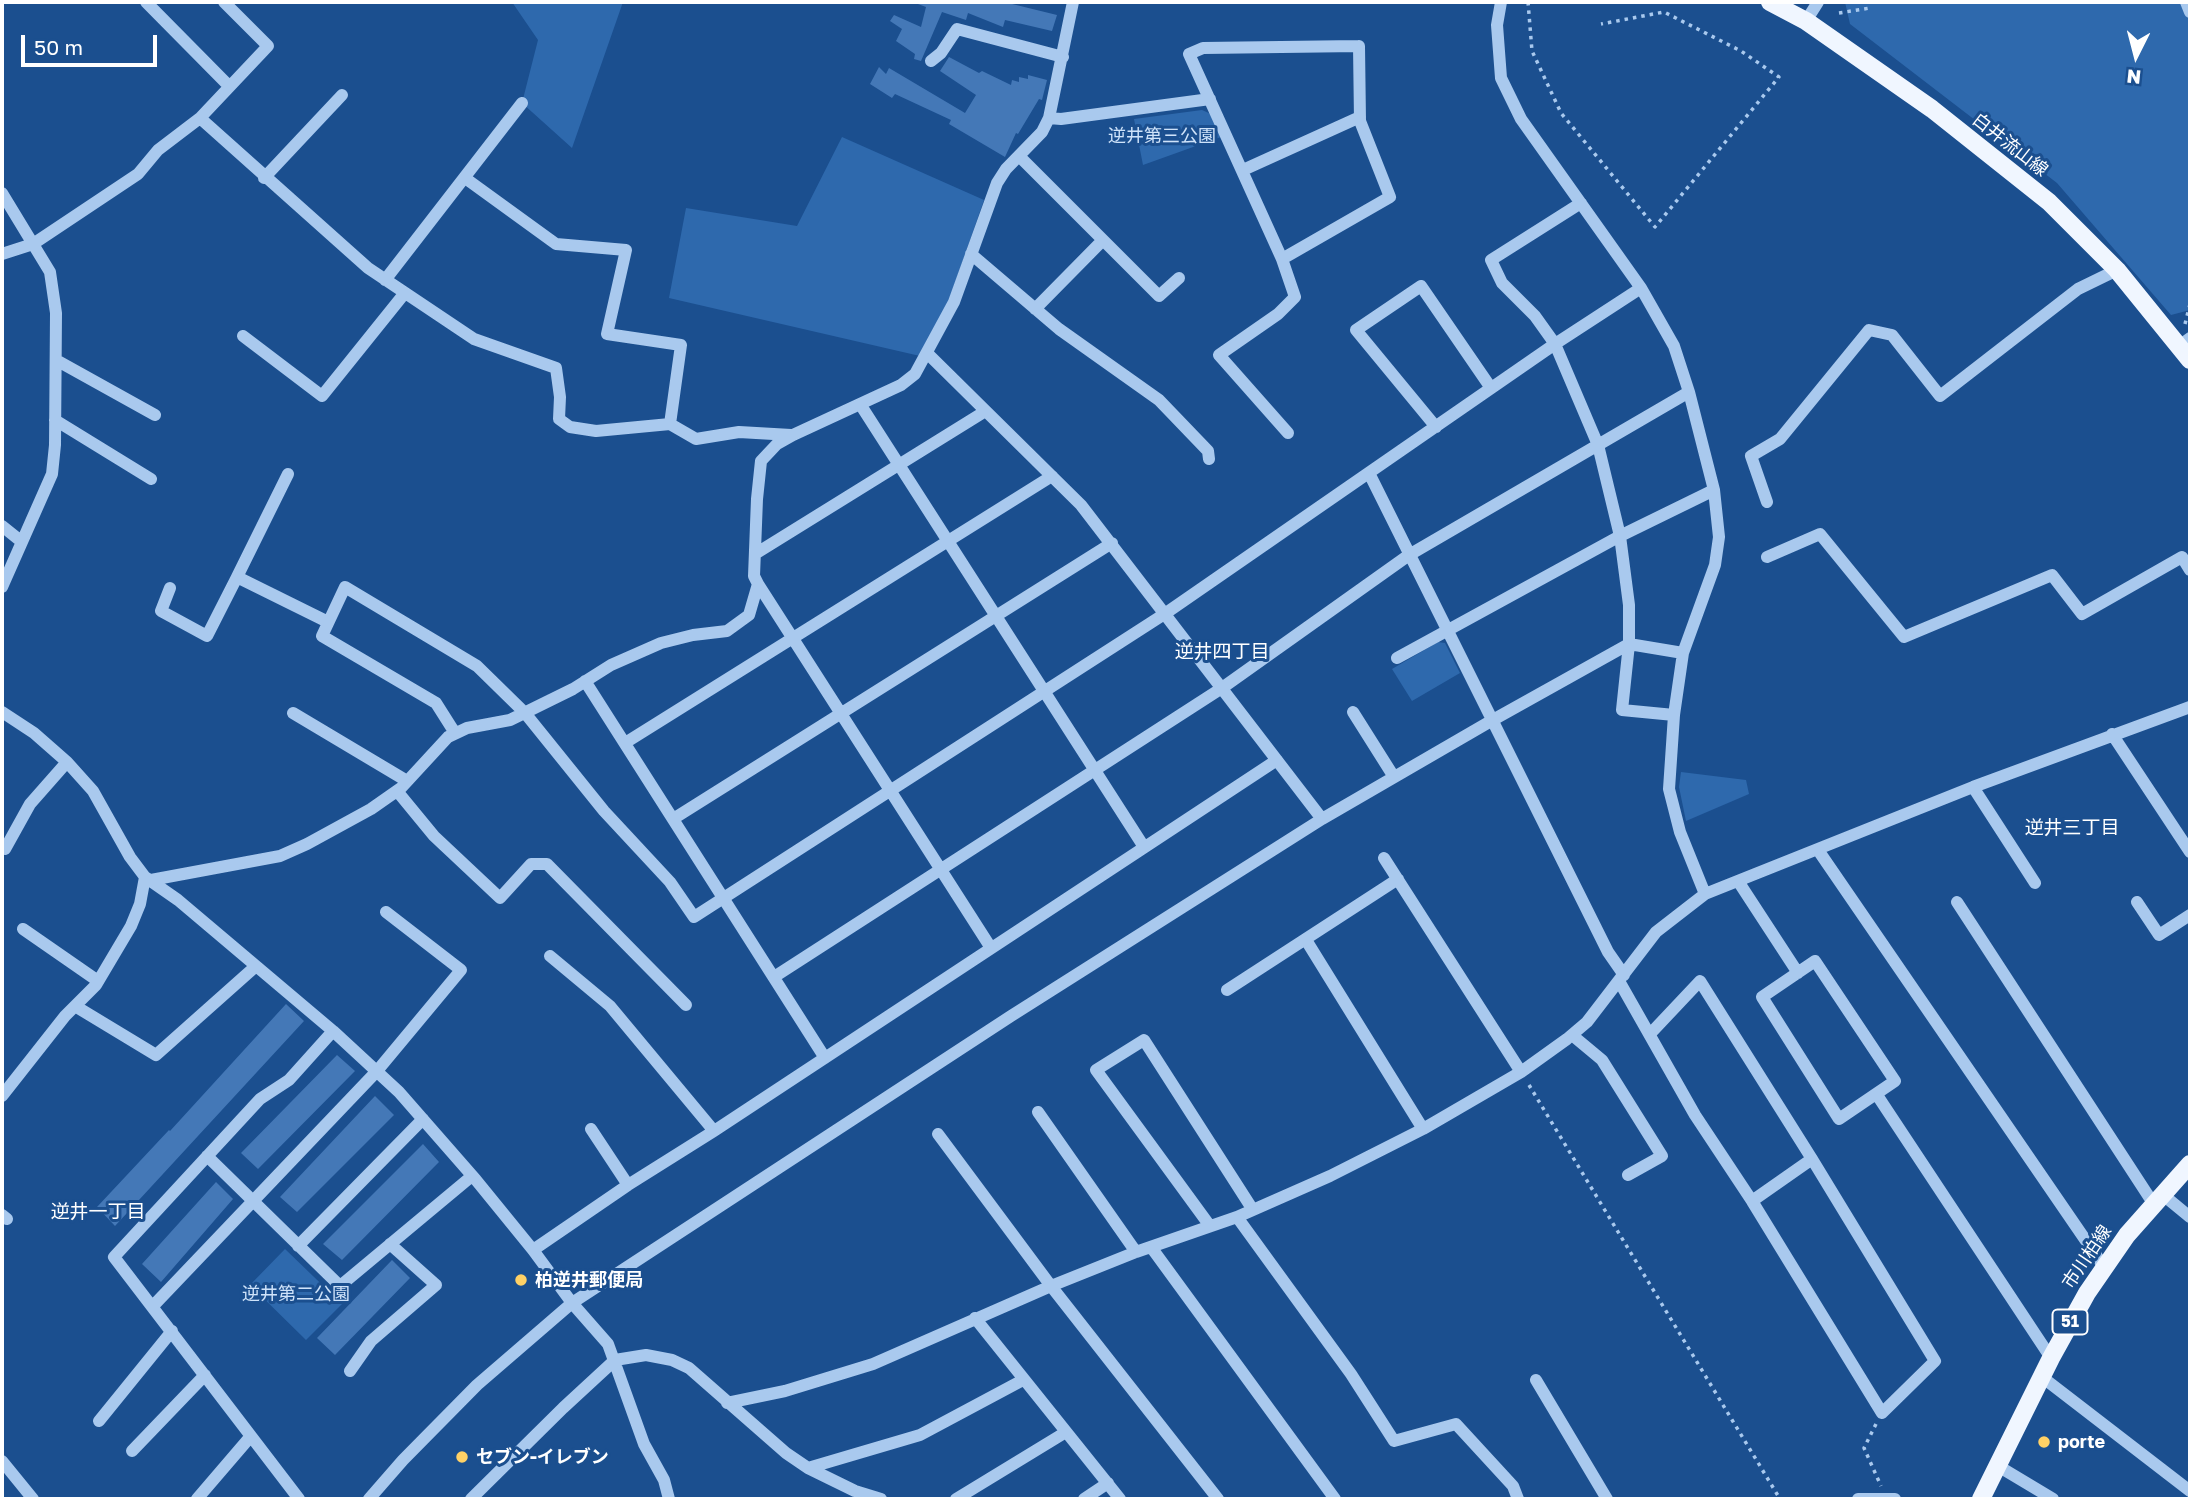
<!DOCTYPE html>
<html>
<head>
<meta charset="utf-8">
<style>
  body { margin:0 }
  #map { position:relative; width:2192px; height:1501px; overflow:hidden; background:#1b4f8f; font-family:"Golos Text",sans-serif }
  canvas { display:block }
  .frame { position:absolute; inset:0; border:4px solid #fff; pointer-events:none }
  .north { position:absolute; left:2101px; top:21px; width:70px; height:70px; -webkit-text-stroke:5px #1b4f8f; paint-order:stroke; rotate:186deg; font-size:19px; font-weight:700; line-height:28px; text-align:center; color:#fff }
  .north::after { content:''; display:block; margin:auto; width:24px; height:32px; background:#fff; clip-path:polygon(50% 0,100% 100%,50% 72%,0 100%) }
  .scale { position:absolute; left:21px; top:35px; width:136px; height:32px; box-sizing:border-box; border:4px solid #fff; border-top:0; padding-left:9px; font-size:21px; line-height:24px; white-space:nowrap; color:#fff; -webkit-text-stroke:5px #1b4f8f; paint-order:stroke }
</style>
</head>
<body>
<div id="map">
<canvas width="2192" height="1501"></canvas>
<div class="frame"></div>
<div class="north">N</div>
<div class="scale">50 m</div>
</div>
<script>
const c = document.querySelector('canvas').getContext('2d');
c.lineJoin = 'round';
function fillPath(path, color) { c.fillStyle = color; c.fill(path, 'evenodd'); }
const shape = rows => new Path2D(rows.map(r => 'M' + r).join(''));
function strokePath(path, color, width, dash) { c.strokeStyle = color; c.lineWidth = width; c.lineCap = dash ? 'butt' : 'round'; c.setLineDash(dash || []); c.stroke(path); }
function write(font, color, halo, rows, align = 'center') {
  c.font = font + ' "Golos Text","Noto Sans JP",sans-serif'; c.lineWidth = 6; c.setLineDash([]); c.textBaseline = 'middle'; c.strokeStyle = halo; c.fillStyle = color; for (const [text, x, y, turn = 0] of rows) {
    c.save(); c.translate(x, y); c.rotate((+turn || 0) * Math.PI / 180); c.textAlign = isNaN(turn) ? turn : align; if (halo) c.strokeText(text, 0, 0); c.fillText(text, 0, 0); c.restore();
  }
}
fillPath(shape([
  [512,2,623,2,572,148,522,103,538,40],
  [1845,2,2190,2,2190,310,2171,315,2057,183,1850,24],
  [1202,110,1211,114,1221,137,1143,165,1134,119],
  [842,137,984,200,948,303,920,356,669,298,686,208,797,226],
  [1438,642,1445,643,1460,673,1412,701,1392,669],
  [1681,772,1746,780,1749,794,1686,821,1679,787],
  [285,1249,342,1304,306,1340,250,1285]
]), '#2e69ad');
fillPath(shape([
  [919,2,1004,2,1057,15,1052,31,1005,20,1003,27,968,13,966,20,942,12,921,61,914,59,915,54,896,41,902,29,890,21,894,15,921,27,926,7,918,4],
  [949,57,979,73,982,71,1011,85,1012,80,1019,82,1019,77,1028,79,1028,75,1047,80,1042,100,1039,99,1018,134,1016,133,1005,157,949,124,951,120,895,94,892,98,870,84,879,67,886,74,889,68,965,113,976,95,940,71],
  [286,1004,304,1021,115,1226,97,1207,169,1130,170,1131],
  [337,1055,355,1071,258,1169,241,1153],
  [375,1096,394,1115,297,1212,280,1197],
  [423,1144,439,1162,342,1260,323,1244],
  [216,1182,233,1199,161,1282,142,1264],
  [392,1260,410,1278,335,1355,317,1338]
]), '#4478b7');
strokePath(shape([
  [1528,2,1532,51,1561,113,1655,227,1779,77,1741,51,1664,12,1601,24],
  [1839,13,1870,8],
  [2185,324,2190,304],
  [1529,1085,1780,1499],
  [1876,1424,1864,1448,1881,1486]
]), '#a9c9ee', 3.5, [3.5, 5]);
strokePath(shape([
  [146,2,229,86],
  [1501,2,1497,25,1501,78,1521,119,1641,288,1674,346,1689,392,1714,490,1719,537,1715,565,1683,653,1674,715,1669,789,1680,832,1705,894],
  [2186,2,2190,12],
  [1806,21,1818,2],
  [1359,46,1360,121,1390,197,1282,259,1189,54,1203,48,1359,46],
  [931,61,941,53,957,29,1063,57],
  [200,118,368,268,474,339,556,368,560,397,559,419,570,427,596,431,670,424,696,439,739,432,791,435],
  [1049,118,1061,119,1210,99],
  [1019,156,1159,296,1179,278],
  [1243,170,1360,117],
  [264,178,342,95],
  [465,178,556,244,626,250,607,334,681,345,670,424],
  [2,193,50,272,56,313,55,445,52,474,2,587],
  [1581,203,1491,260,1502,283,1535,316,1555,344,1598,445,1620,536,1629,605,1629,644,1622,710,1674,715],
  [2,254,33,244,138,174,158,150,200,118,268,46,224,2],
  [971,254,1059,329,1159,400,1208,451,1209,459],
  [1282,259,1295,297,1278,314,1219,355,1288,433],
  [385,280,522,103],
  [1035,309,1103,240],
  [243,336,322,396,404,294],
  [2179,346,2190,338],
  [927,353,1081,505,1322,819],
  [56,360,155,415],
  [860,404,1144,847],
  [55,420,151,479],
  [1436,427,1356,330,1421,286,1491,388],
  [1369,473,1608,952,1624,975],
  [1767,502,1751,456,1780,439,1869,330,1892,335,1940,396,2078,289,2117,270],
  [2,526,22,542],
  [755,554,984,412],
  [1767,557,1820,534,1904,637,2052,575,2082,614,2182,557,2190,570],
  [237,577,288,474],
  [758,584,991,948],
  [170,588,161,611,207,636,237,577,328,622],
  [1397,658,1620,536,1714,490],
  [585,681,825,1058],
  [2,712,34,733,67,762,93,791,130,857,145,877,178,900,333,1031,399,1092,476,1180,533,1250,572,1303,608,1344,644,1444,664,1480,669,1499],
  [1353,712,1394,777],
  [293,713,407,781],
  [455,733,436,703,322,636,345,587,477,666,525,713,604,811,670,882,694,917,1166,613,1555,344,1641,288],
  [2112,734,2190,852],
  [625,743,1052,476],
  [1973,787,2035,883],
  [397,791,434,836,500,898,531,864,547,864,686,1005],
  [673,819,1112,543],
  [5,849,30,804,67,762],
  [1818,850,2104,1267],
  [1384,858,1521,1072],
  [151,880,280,856,307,844,371,809,401,788,448,737,467,728,510,720,573,689,611,665,661,643,693,635,727,631,749,615,758,584,754,576,757,499,761,461,777,444,793,435,901,385,915,374,954,302,997,183,1006,169,1042,132,1049,118,1073,2],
  [1738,881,1798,973],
  [1957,902,2153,1203],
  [2137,902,2159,935,2190,915],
  [23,929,98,981],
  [1306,940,1423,1129],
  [550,956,610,1006,714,1131],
  [1815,961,1895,1081,1839,1119,1762,997,1815,961],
  [774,977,1222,688,1409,555,1689,392],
  [1619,981,1695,1115,1752,1201,1882,1413,1935,1361,1812,1159,1700,981,1650,1034],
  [1227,990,1398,879],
  [75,1006,156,1055,256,966],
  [1572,1035,1602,1060,1662,1156,1628,1175],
  [1877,1095,2051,1358],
  [2,1096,65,1016,96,985,131,926,140,904,145,877],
  [1038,1112,1136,1252],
  [591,1129,628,1185],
  [938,1134,1051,1286,1218,1499],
  [207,1156,340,1286,472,1176],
  [2162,1194,2190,1217],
  [1752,1201,1812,1159],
  [2,1215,7,1219],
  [1237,1217,1351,1374,1394,1441,1456,1424,1513,1486,1518,1499],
  [1210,1226,1096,1070,1144,1040,1253,1210],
  [298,1246,423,1119],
  [1151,1247,1335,1499],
  [533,1250,628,1185,714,1131,1277,760],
  [153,1306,377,1071,461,970,386,912],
  [975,1318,1120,1499],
  [350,1371,371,1341,436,1285,390,1244],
  [2042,1377,2190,1491],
  [1536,1380,1607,1499],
  [727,1403,785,1391,873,1364,1051,1286,1136,1252,1237,1217,1330,1176,1423,1129,1521,1072,1567,1039,1587,1022,1656,932,1705,894,1973,787,2190,707],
  [99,1421,172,1331],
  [132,1451,205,1375],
  [2,1461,33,1499],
  [1998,1466,2053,1499],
  [808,1468,920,1435,1023,1380],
  [197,1499,251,1436],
  [299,1499,114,1257,260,1099,289,1080,333,1031],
  [369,1499,403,1460,477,1385,572,1303,1011,1016,1322,819,1491,721,1629,644,1683,653],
  [471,1499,563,1408,615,1360,646,1355,672,1360,689,1368,786,1453,808,1468,855,1491,881,1499],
  [956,1499,1066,1432],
  [1084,1499,1108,1483],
  [1858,1499,1895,1499]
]), '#a9c9ee', 12);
strokePath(shape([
  [1770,2,1806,21,1932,109,2049,202,2117,270,2190,360],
  [1981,1499,2051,1358,2087,1293,2127,1235,2190,1164]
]), '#f0f6ff', 18);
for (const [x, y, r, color] of [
  [521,1280,7,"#ffd166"],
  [2044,1442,7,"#ffd166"],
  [462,1457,7,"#ffd166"]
]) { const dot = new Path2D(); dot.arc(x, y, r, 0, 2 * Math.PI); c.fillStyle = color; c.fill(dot); strokePath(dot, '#1b4f8f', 2.5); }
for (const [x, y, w] of [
  [2070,1322,35]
]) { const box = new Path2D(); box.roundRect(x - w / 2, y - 12.5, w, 25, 5); c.fillStyle = '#1b4f8f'; c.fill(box); strokePath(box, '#fff', 2); }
write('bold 16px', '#fff', null, [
  ["51",2070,1322]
]);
write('18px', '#cfe3fa', '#1b4f8f', [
  ["逆井第三公園",1162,136],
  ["逆井第二公園",296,1294]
]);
write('18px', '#fff', '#1b4f8f', [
  ["白井流山線",2010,145,38],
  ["市川柏線",2087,1257,-56]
]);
write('bold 18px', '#fff', '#1b4f8f', [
  ["柏逆井郵便局",535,1280],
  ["porte",2058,1442],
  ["セブン-イレブン",476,1457]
], 'left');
write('19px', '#fff', '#1b4f8f', [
  ["逆井四丁目",1222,652],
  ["逆井三丁目",2072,828],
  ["逆井一丁目",98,1212]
]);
</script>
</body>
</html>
